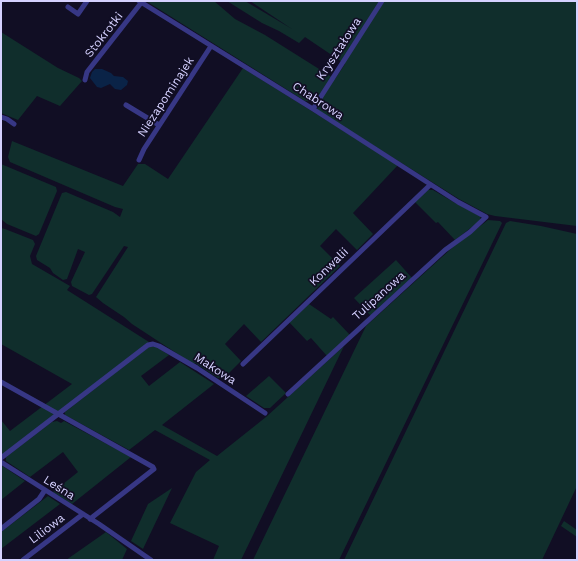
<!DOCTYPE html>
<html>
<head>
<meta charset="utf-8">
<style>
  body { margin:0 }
  #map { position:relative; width:578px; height:561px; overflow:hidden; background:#110e24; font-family:"Work Sans",sans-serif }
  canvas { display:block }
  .frame { position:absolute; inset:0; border:2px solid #d5d1ff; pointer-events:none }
</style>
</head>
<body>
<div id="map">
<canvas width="578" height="561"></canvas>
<div class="frame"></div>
</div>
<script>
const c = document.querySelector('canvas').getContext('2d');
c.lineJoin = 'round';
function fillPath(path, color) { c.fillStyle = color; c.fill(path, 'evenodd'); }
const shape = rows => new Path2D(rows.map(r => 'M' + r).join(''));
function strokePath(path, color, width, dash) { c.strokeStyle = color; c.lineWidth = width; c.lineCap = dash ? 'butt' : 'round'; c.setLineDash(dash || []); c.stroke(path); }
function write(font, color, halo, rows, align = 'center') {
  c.font = font + ' "Work Sans",sans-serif'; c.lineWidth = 3.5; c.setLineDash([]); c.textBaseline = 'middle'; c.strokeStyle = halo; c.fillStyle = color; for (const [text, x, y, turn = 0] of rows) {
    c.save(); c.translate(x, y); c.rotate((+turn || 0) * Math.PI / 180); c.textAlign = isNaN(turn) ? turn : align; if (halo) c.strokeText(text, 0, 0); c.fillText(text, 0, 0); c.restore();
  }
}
fillPath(shape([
  [146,1,214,1,235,19,265,35,335,79,345,64,305,37,299,43,279,31,262,23,227,1,245,1,292,29,250,1,577,1,577,226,495,216,487,214,459,199,317,110,318,105,321,100,317,97,313,102,305,101],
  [1,32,58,68,79,78,82,81,60,106,37,96,18,120,1,113],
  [243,68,398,165,353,213,373,234,357,250,336,229,320,246,340,266,261,342,244,324,225,344,241,361,224,378,218,378,195,363,193,364,132,324,124,317,103,303,96,297,128,247,124,246,92,294,89,295,72,286,71,282,85,252,78,249,67,279,63,280,53,273,50,268,37,260,36,256,62,193,66,192,113,212,120,217,123,209,115,207,10,162,8,157,12,141,123,186,138,164,145,164,168,179],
  [1,164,56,187,57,191,39,234,36,236,7,224,1,219],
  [428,190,433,190,457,204,480,216,481,220,455,240,438,222,436,223,415,202],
  [488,220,500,221,502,223,339,560,253,560,366,326,453,247],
  [510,221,541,226,577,234,577,486,542,560,344,560,506,223],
  [1,228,5,229,33,240,35,244,30,256,32,264,70,286,67,290,149,342,1,456,1,420,10,431,72,384,1,344],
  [396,260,412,278,371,316,354,298],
  [309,304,331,319,333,317,350,335,327,356,311,338,307,341,289,322],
  [150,346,157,347,169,355,141,376,149,386,180,362,214,384,162,425,217,456,266,417,344,346,241,560,213,560,219,546,170,523,196,472,210,460,155,430,129,450,65,415,65,412],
  [269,376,286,393,270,408,264,408,246,396],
  [57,421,61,423,64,421,131,457,72,504,53,492,78,472,63,452,30,477,6,461,6,457,52,422],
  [1,465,25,481,1,500],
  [172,488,143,549,131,541,148,504],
  [48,496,60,504,1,549,1,532],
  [564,521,577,530,577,537,561,526],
  [106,532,127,549,122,560,66,560]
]), '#102e2c');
fillPath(shape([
  [95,69,102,69,111,73,114,76,123,77,128,81,127,85,121,90,115,89,110,84,101,88,97,87,90,78,92,72]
]), '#0a2347');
strokePath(shape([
  [139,1,313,109,458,202,486,217,470,232,445,250,288,394],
  [68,7,78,14,87,1],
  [85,80,87,72,141,3],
  [126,105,159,125],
  [313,109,382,1],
  [1,117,7,119,14,124],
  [139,160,144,149,211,46],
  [243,364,430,185],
  [1,382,153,467,154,469,90,519],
  [1,458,148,345,153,344,159,346,197,368,265,413],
  [1,462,99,524,151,560],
  [1,529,39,499,45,490],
  [23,560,83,514]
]), '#373785', 5);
write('12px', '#d5d1ff', '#110e24', [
  ["Stokrotki",104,35,-52],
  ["Kryształowa",339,49,-57],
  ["Niezapominajek",166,97,-57],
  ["Chabrowa",318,101,33],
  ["Konwalii",329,267,-44],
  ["Tulipanowa",379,296,-42],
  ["Makowa",215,369,33],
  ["Leśna",59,488,32],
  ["Liliowa",47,529,-37]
]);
</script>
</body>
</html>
